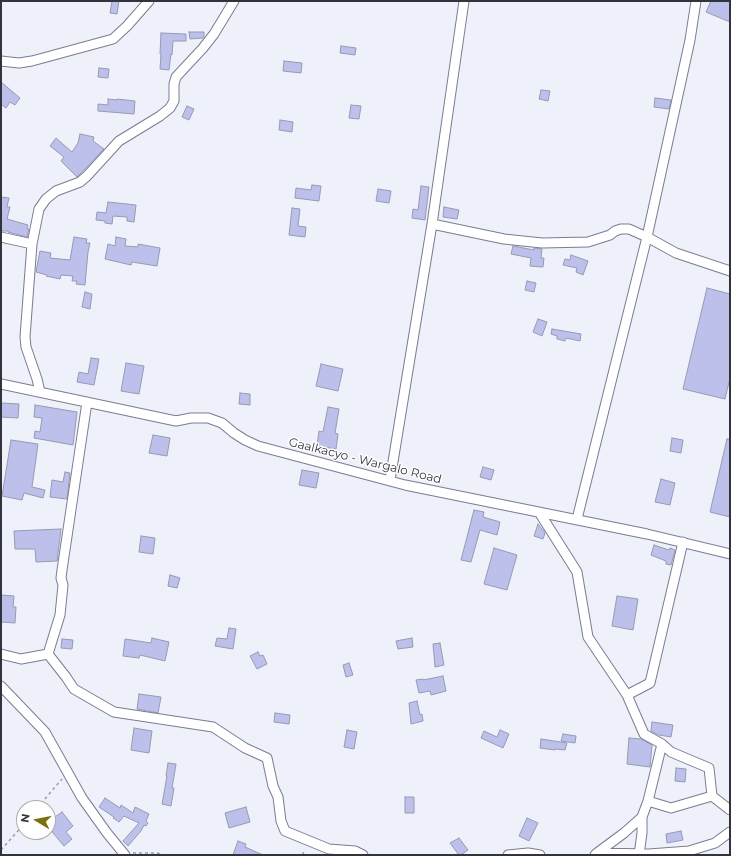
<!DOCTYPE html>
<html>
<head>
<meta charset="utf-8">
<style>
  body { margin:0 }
  #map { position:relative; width:731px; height:856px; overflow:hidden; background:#eef0fa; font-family:Montserrat,sans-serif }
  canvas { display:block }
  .frame { position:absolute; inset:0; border:2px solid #32333d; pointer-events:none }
  .north { position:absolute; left:16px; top:800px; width:40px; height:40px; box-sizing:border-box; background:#fefefe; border:1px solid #acadb1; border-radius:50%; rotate:280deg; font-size:11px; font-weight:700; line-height:16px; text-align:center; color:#32333d }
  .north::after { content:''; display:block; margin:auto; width:14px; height:18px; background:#7b7010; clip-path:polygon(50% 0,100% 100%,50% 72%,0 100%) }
</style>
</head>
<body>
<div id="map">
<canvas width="731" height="856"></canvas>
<div class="frame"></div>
<div class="north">N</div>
</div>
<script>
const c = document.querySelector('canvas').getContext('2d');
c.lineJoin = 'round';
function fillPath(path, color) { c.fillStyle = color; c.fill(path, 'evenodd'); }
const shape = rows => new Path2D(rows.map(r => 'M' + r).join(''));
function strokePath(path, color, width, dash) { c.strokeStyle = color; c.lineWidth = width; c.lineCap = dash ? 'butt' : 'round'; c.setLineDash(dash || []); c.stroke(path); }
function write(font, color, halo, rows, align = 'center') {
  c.font = font + ' Montserrat,sans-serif'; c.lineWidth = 3; c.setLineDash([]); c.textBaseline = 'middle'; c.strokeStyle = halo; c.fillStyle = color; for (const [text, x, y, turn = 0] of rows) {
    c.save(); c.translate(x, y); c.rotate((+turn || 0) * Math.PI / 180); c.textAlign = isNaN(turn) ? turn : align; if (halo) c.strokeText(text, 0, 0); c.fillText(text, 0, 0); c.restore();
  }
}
const building = shape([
  [112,1,119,1,117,14,110,13,112,1],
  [711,1,730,1,730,22,706,12,711,1],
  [189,32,204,32,204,36,203,38,190,39,189,32],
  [161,33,186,34,186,41,173,41,172,55,171,54,169,70,160,69,161,54,160,54,161,33],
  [341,46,356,48,355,55,340,53,341,46],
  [284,61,302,63,301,73,283,71,284,61],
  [99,68,109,69,108,78,98,77,99,68],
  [1,82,20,98,15,105,10,102,6,108,1,104,1,82],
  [541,90,550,91,548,101,539,99,541,90],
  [655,98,671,100,669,109,654,107,655,98],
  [108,99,117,100,117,99,135,101,134,114,98,111,98,104,108,105,108,99],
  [351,105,361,106,359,119,349,118,351,105],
  [187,106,194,109,189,120,182,117,187,106],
  [280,120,293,122,292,132,279,130,280,120],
  [80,134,94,137,93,141,104,149,77,177,61,161,64,157,50,146,56,138,72,152,78,143,80,134],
  [312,185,321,186,319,201,295,198,296,188,311,190,312,185],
  [421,186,429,187,425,220,412,218,413,209,418,210,421,186],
  [378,189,391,191,389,203,376,201,378,189],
  [1,197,9,198,7,207,10,207,7,219,28,225,27,229,29,229,27,237,8,232,8,231,1,231,1,197],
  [108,202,136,205,134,222,127,221,127,217,113,216,112,224,105,223,105,221,96,220,97,212,106,213,108,202],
  [444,207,459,210,457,219,443,217,444,207],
  [292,208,300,209,298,226,306,227,305,237,289,235,292,208],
  [74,237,87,239,86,243,90,243,88,252,85,285,76,284,77,281,72,281,73,276,61,275,60,279,46,276,47,275,36,272,40,251,51,253,50,258,70,260,74,237],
  [116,237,126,239,125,246,138,247,138,244,160,248,157,266,132,262,131,265,105,259,108,244,115,246,116,237],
  [513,246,534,250,534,248,542,249,541,258,544,258,543,267,530,266,531,258,511,254,513,246],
  [571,255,588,261,583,275,576,272,577,268,563,265,565,259,570,260,571,255],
  [527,281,536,283,534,292,525,290,527,281],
  [707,288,730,294,730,378,725,399,683,389,707,288],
  [85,292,92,294,90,309,82,307,85,292],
  [538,319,547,322,542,336,533,332,538,319],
  [552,329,581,334,580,341,566,338,565,341,557,339,557,336,551,334,552,329],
  [91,358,99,359,94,385,77,382,79,372,88,374,91,358],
  [126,363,144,366,139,394,121,391,126,363],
  [321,364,343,369,338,391,316,386,321,364],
  [240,393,250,394,250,405,239,404,240,393],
  [1,403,19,404,18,418,1,417,1,403],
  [35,405,77,412,73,445,34,438,35,431,40,432,42,418,34,417,35,405],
  [328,407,339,409,335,433,338,434,336,449,317,446,319,431,323,432,328,407],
  [153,435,170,438,167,456,149,453,153,435],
  [672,438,683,440,681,453,670,451,672,438],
  [727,439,730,439,730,517,710,512,727,439],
  [11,440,38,444,32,487,45,490,43,498,24,493,22,500,2,496,11,440],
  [483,467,494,470,491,480,480,477,483,467],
  [302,470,319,473,316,488,299,485,302,470],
  [65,472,70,473,67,499,50,497,52,480,63,482,65,472],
  [661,479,675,483,670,505,655,502,661,479],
  [474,510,484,512,483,517,500,522,497,535,480,530,471,562,461,560,474,510],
  [538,524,545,533,543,539,534,536,538,524],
  [61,529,57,561,36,562,35,549,15,549,14,531,61,529],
  [141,536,155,538,153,554,139,552,141,536],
  [654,545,669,550,670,548,675,550,671,565,666,564,666,561,651,555,654,545],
  [494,548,517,555,507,590,484,584,494,548],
  [170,575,180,578,177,588,168,586,170,575],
  [1,595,14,596,13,607,16,607,15,623,1,622,1,595],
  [617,596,638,599,633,630,612,626,617,596],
  [229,628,236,629,233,649,215,646,217,638,227,639,229,628],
  [152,638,169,642,165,661,140,655,139,658,123,656,125,639,151,643,152,638],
  [412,638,413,647,398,649,396,641,412,638],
  [62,639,73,640,72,649,61,648,62,639],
  [440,643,444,665,435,667,433,644,440,643],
  [258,652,260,656,263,655,267,664,257,669,250,656,258,652],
  [349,663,353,675,346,677,343,665,349,663],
  [443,676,446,691,431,695,430,691,419,693,416,680,423,679,423,680,443,676],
  [139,694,161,697,158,713,137,709,139,694],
  [417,701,420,715,422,714,423,721,411,724,409,703,417,701],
  [275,713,290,715,289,724,274,722,275,713],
  [652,722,673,725,671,737,659,735,651,731,652,722],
  [134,728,152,731,149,753,131,750,134,728],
  [347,730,357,732,354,749,344,747,347,730],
  [500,730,509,734,503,748,481,738,484,731,497,737,500,730],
  [563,734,576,736,575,743,561,741,563,734],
  [629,738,641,739,652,745,650,767,627,764,629,738],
  [541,739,567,743,565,750,555,749,555,750,540,748,541,739],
  [168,763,176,764,172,788,174,788,171,806,162,804,167,776,166,776,168,763],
  [676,768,686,769,685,782,675,781,676,768],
  [405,797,414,797,414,813,405,813,405,797],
  [105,798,120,808,121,805,133,813,135,807,149,814,146,821,148,823,146,826,144,825,141,831,128,846,123,841,139,823,124,816,119,822,113,818,114,817,99,807,105,798],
  [246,807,250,822,229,828,225,813,246,807],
  [62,812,73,826,66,832,72,839,64,846,48,827,48,822,62,812],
  [527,818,538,823,529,841,519,836,527,818],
  [681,831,683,840,667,843,666,834,681,831],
  [459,838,468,850,461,855,459,855,450,843,459,838],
  [238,841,246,844,245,847,263,855,233,855,238,841]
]);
fillPath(building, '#bcc0ea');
strokePath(building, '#979ab2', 1);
const minor = shape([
  [1,61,19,63,32,61,113,39,127,26,149,1],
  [432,224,504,239,542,243,588,242,610,235,615,231,621,229,629,229,647,237,676,253,730,271],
  [1,237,32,244],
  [1,384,176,421,191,418,208,418,222,423,234,433,245,440,258,446,405,485,647,534,730,554],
  [40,392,37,379,26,347,25,337,32,244,39,209,46,199,56,191,80,182,87,176,119,141,160,116,170,108,174,101,174,84,176,77,203,48,214,34,234,1],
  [390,480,432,224,464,1],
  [539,512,577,572,588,637,627,695,644,734,662,744,671,752,709,768,712,796,730,810],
  [577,519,647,237,690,40,696,1],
  [1,654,21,659,48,654,66,677,74,689,114,712,213,727,245,748,267,758,273,786,278,797,281,821,285,831,329,849,355,851,363,855],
  [48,654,60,615,63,585,61,578,62,570,87,402],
  [1,686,45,732,82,798,107,833,125,855],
  [627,695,650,683,683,542],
  [648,801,671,808,712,796],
  [597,853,624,833,642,817,648,801,662,744],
  [508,855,528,853,540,855],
  [595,855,597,853,649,854,689,851,715,843,730,832],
  [639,855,642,833,642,817]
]);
strokePath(minor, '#7a7c93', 11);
strokePath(shape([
  [37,808,62,779],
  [1,850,24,824],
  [133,853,157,853,165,855],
  [303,855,304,849]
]), '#9a9ca6', 1.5, [3, 3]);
strokePath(minor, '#fff', 9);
write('12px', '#32333d', '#fefefe', [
  ["Gaalkacyo - Wargalo Road",365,461,14]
]);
</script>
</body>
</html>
